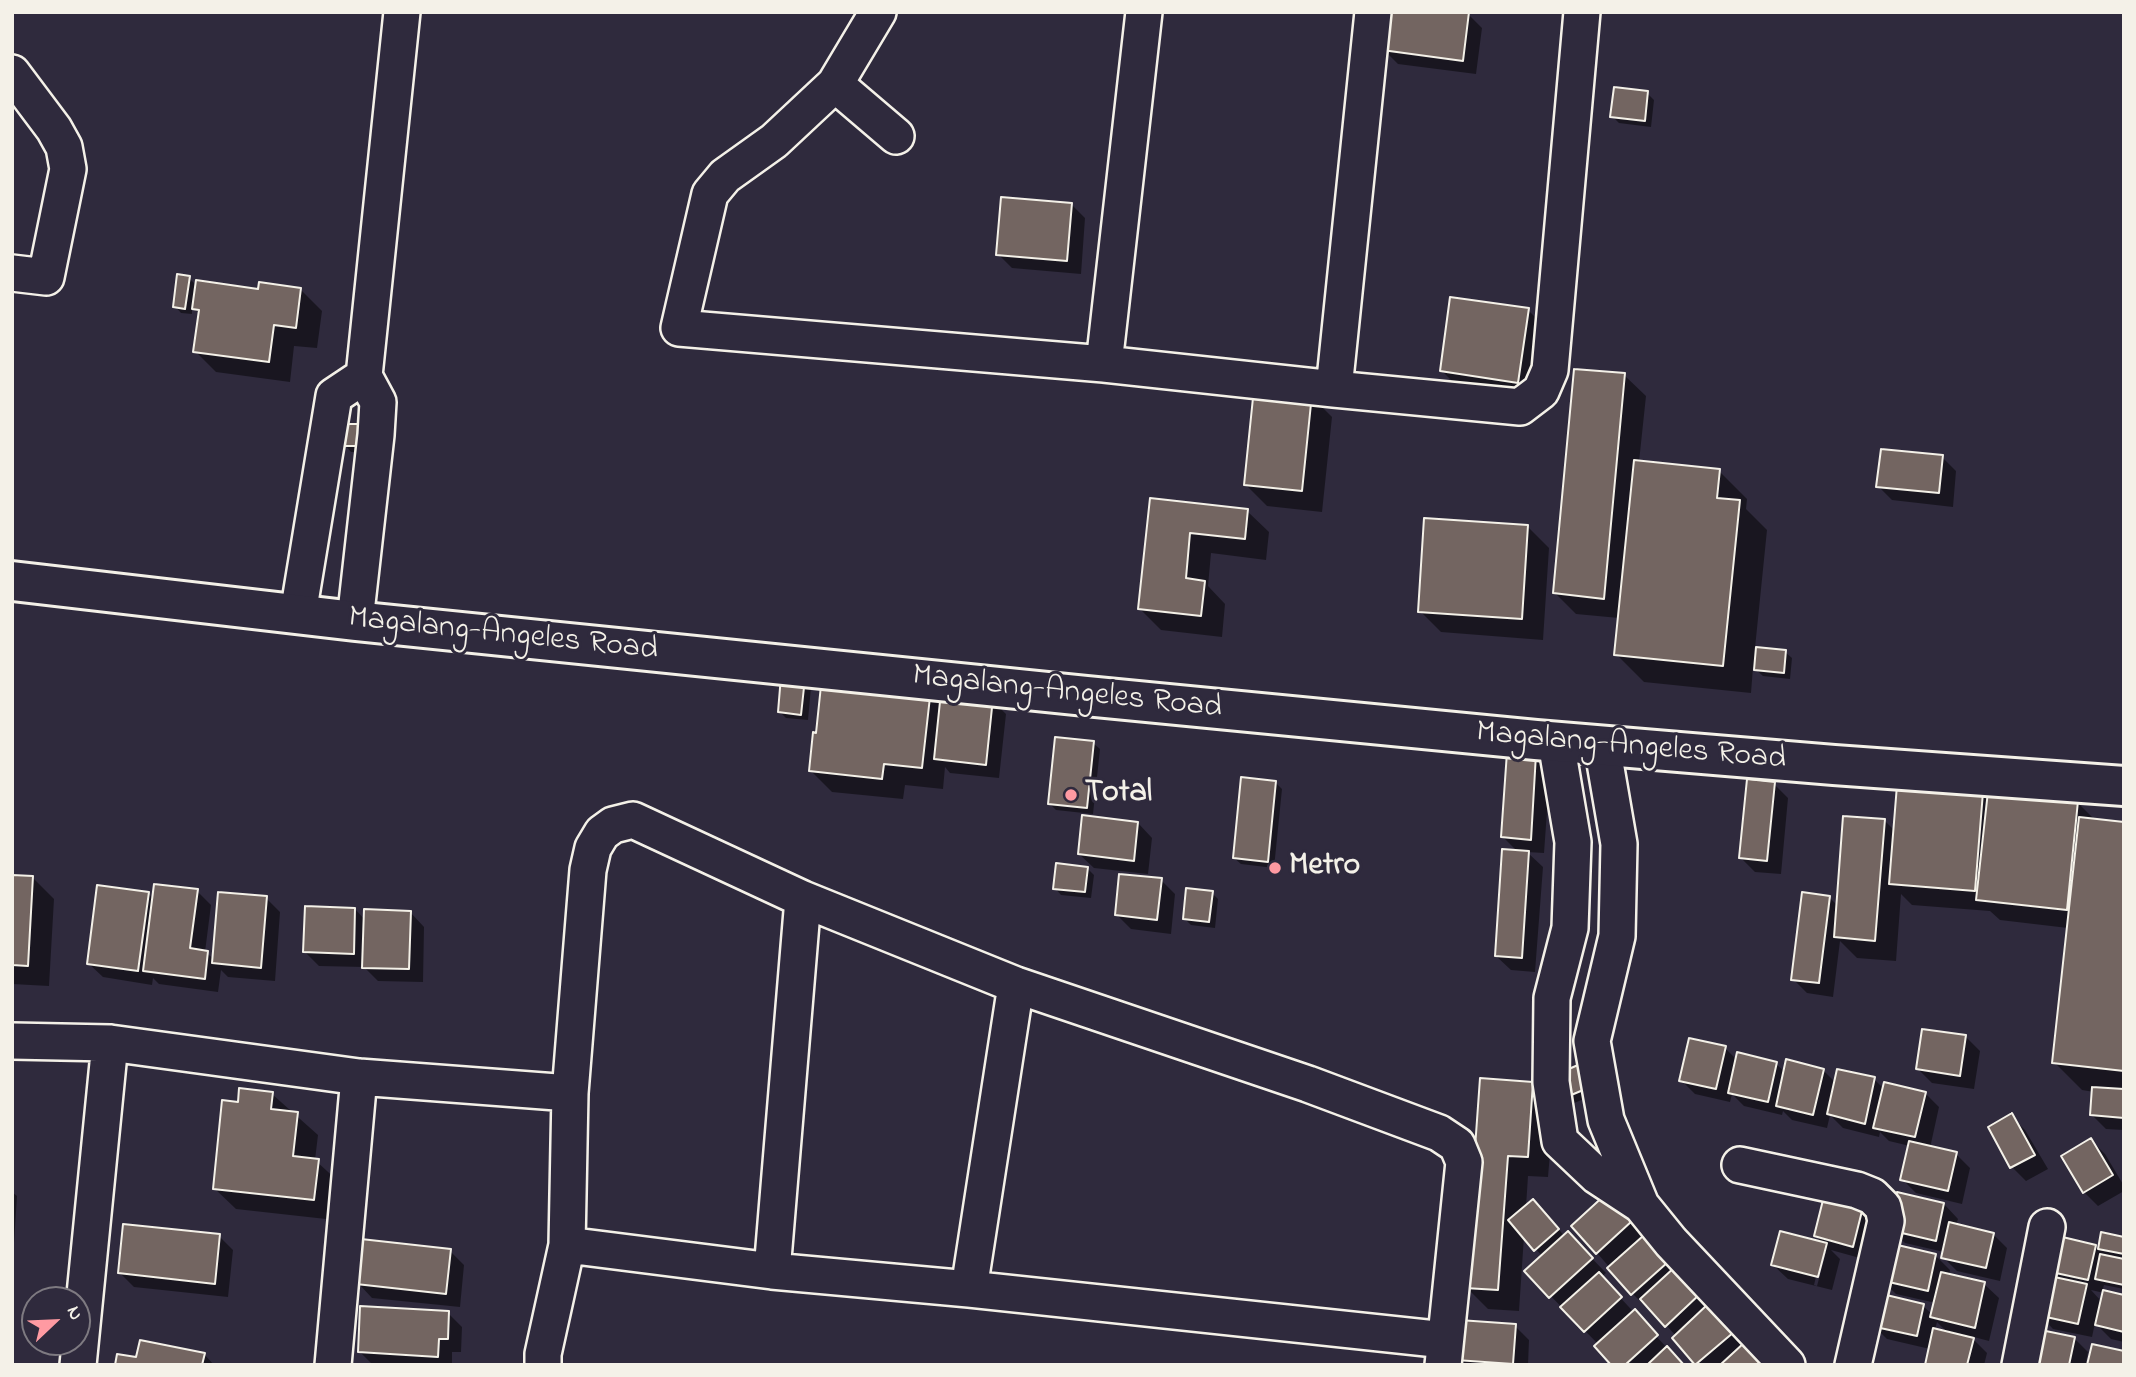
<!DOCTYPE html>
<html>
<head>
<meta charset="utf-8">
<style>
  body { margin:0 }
  #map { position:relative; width:2136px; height:1377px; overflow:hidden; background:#2f2a3d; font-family:"Indie Flower",sans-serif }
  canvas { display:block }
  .frame { position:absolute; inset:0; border:14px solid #f4f1e8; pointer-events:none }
  .north { position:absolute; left:21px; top:1286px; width:70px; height:70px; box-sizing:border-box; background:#2f2a3d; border:2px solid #7e7a81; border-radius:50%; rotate:67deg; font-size:19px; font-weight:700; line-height:28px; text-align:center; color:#f4f1e8 }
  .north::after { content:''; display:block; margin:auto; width:24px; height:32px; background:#ff9aa2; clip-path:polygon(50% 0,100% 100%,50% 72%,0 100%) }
</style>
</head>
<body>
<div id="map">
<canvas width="2136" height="1377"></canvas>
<div class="frame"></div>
<div class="north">N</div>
</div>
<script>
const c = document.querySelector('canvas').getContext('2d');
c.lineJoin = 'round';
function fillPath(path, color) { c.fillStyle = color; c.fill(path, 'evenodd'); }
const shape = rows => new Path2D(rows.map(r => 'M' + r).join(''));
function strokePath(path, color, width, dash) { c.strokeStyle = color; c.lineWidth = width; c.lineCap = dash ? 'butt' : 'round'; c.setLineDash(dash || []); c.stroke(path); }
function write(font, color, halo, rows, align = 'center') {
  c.font = font + ' "Indie Flower",sans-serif'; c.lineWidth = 6; c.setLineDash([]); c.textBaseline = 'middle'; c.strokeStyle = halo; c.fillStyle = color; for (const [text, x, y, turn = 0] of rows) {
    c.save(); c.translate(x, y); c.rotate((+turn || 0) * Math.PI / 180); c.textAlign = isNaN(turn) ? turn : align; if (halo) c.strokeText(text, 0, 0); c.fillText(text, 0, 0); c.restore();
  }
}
fillPath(shape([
  [1468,14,1482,28,1476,74,1398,64,1384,50],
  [1647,93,1654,100,1651,127,1619,123,1612,116],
  [1071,204,1085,218,1081,274,1012,268,998,254],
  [189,278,197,286,260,291,301,290,322,311,317,348,294,346,290,382,216,372,195,351,200,314,192,307,192,314,181,313,175,306],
  [1528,310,1549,331,1539,403,1463,392,1442,371],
  [1624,375,1646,396,1639,462,1719,471,1747,499,1746,509,1767,530,1755,648,1785,652,1792,658,1790,679,1763,676,1753,667,1751,693,1644,682,1616,654,1619,618,1576,614,1555,593],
  [1311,396,1332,417,1322,512,1267,506,1246,485],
  [344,426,367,452,351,452,345,445],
  [1942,457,1956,471,1953,507,1892,500,1878,486],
  [1152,500,1247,511,1269,532,1266,560,1211,553,1208,586,1225,604,1222,637,1161,630,1140,609],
  [1528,527,1549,548,1543,640,1441,632,1420,611],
  [783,678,811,687,808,720,786,718,779,711],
  [824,678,992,700,1006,714,999,778,950,773,945,767,943,789,905,785,903,799,832,792,811,771,818,735],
  [1093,743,1100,749,1093,814,1056,810,1050,804],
  [1536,755,1550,770,1544,853,1527,852,1543,867,1535,972,1511,970,1496,956,1518,852,1503,837],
  [1276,783,1282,789,1274,868,1241,864,1234,858],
  [1774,784,1788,798,1781,874,1755,872,1741,858],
  [1982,793,1989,801,2078,803,2096,821,2124,824,2124,1130,2106,1129,2092,1115,2094,1092,2082,1090,2054,1062,2068,928,2000,920,1990,911,1912,905,1901,894,1896,961,1857,958,1840,941,1833,997,1807,993,1793,979,1829,897,1838,906,1884,820,1895,831],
  [1138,823,1152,838,1148,874,1094,868,1079,854],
  [1087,868,1094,875,1091,898,1061,895,1055,888],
  [12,876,32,877,54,899,49,986,12,984],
  [1161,880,1175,894,1171,934,1131,929,1117,915],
  [197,891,211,905,205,952,214,959,266,898,280,912,275,981,228,977,221,970,218,992,159,984,153,978,152,985,103,977,88,963,149,894,153,899],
  [1212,893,1218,899,1215,928,1191,925,1185,919],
  [355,909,365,920,410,912,424,927,423,982,378,981,364,967,319,966,305,952],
  [1966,1037,1980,1051,1974,1089,1932,1083,1918,1069],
  [1725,1048,1737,1060,1776,1064,1785,1072,1823,1070,1836,1083,1874,1079,1884,1089,1925,1093,1939,1107,1930,1148,1956,1154,1970,1168,1962,1204,1916,1193,1902,1179,1910,1146,1889,1141,1880,1132,1879,1137,1843,1128,1830,1115,1827,1128,1792,1120,1783,1111,1782,1115,1744,1106,1732,1094,1730,1102,1695,1094,1681,1080],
  [1557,1076,1593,1095,1572,1104,1566,1097],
  [1482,1080,1532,1084,1554,1105,1548,1177,1528,1176,1526,1207,1547,1215,1565,1237,1582,1248,1606,1273,1601,1277,1683,1365,1613,1365,1599,1345,1527,1272,1543,1257,1524,1236,1519,1311,1488,1309,1466,1287],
  [272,1094,318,1135,315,1160,339,1182,335,1220,236,1209,214,1188],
  [2011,1116,2025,1130,2048,1169,2026,1181,2012,1167,1990,1128],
  [2091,1140,2105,1154,2124,1186,2124,1191,2098,1206,2084,1192],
  [12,1192,17,1196,14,1243,12,1243],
  [1944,1204,1958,1219,1956,1225,1993,1234,2007,1248,2000,1281,1957,1271,1943,1257,1944,1252,1905,1243,1891,1229],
  [1862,1208,1876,1222,1867,1260,1831,1250,1840,1259,1832,1290,1788,1279,1773,1265,1824,1244,1816,1236],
  [1822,1252,1826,1252,1817,1286,1814,1285],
  [1620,1210,1644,1236,1643,1238,1765,1365,1698,1365,1674,1338,1676,1336,1649,1306,1647,1308,1633,1294,1597,1253],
  [2103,1234,2124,1239,2124,1289,2104,1285,2102,1292,2124,1297,2124,1342,2111,1339,2095,1323,2092,1337,2053,1329,2039,1314,2044,1269,2095,1246,2099,1250],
  [2091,1290,2104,1293,2102,1302],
  [219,1236,233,1250,228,1297,134,1287,120,1273],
  [450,1251,464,1265,460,1307,372,1298,358,1283],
  [1936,1256,1950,1270,1949,1276,1984,1284,1999,1298,1989,1341,1970,1336,1987,1353,1984,1365,1927,1365,1930,1349,1887,1339,1873,1325,1923,1306,1933,1315,1936,1303,1896,1294,1882,1280],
  [1937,1322,1949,1334,1935,1330],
  [448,1313,462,1327,461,1352,452,1352,452,1365,373,1365,360,1352],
  [1515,1326,1529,1340,1528,1365,1464,1365,1458,1359],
  [2074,1338,2088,1352,2086,1362,2124,1365,2031,1365],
  [204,1354,214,1365,117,1365,137,1359]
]), '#0007');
const building = shape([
  [1386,12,1469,12,1463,61,1382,50,1386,12],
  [1614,87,1648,91,1645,121,1610,117,1614,87],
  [1001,197,1072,203,1067,261,996,255,1001,197],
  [177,274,190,276,185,309,173,307,177,274],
  [196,280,258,289,259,282,301,288,296,328,274,325,269,362,193,352,199,310,192,309,196,280],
  [1450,297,1529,308,1518,383,1440,371,1450,297],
  [1574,369,1625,373,1604,599,1553,593,1574,369],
  [1254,388,1312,394,1302,491,1244,485,1254,388],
  [342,424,360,424,361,446,343,446,342,424],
  [1881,449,1943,455,1939,493,1876,487,1881,449],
  [1634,460,1720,469,1717,498,1740,500,1723,666,1614,655,1634,460],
  [1150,498,1248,509,1245,539,1190,533,1186,578,1205,581,1201,616,1138,609,1150,498],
  [1424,518,1528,525,1522,619,1418,612,1424,518],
  [1756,647,1786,650,1784,673,1754,670,1756,647],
  [781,676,805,678,801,715,778,712,781,676],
  [822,676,931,688,922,768,884,764,882,779,809,771,813,732,816,733,822,676],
  [941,692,993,698,986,765,934,759,941,692],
  [1055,737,1094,741,1087,808,1048,804,1055,737],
  [1507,752,1536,754,1531,840,1501,837,1507,752],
  [1241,777,1276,781,1268,862,1233,858,1241,777],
  [1747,779,1775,782,1767,861,1739,858,1747,779],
  [1897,785,1983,792,1975,891,1889,884,1897,785],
  [1988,791,2078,801,2067,910,1976,900,1988,791],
  [1082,815,1138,822,1134,861,1078,854,1082,815],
  [1843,816,1885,819,1875,941,1834,937,1843,816],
  [2079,817,2124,822,2124,1071,2052,1063,2079,817],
  [1502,849,1529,851,1522,958,1495,956,1502,849],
  [1056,863,1088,867,1085,892,1053,889,1056,863],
  [1119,874,1162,878,1157,920,1115,915,1119,874],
  [12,875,33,876,28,966,12,965,12,875],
  [154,884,198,889,190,948,208,951,205,979,143,971,154,884],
  [97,885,149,892,138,971,87,964,97,885],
  [1186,888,1213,891,1209,922,1183,919,1186,888],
  [218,892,267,896,261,968,212,963,218,892],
  [1802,892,1830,896,1819,983,1791,980,1802,892],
  [305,906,355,908,354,954,303,952,305,906],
  [364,909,411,911,409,969,362,968,364,909],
  [1922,1029,1966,1035,1960,1076,1916,1069,1922,1029],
  [1689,1038,1726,1046,1716,1089,1679,1081,1689,1038],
  [1737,1052,1777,1062,1768,1102,1728,1093,1737,1052],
  [1786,1059,1824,1069,1813,1115,1776,1106,1786,1059],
  [1578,1065,1588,1088,1564,1098,1555,1075,1578,1065],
  [1837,1069,1875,1077,1865,1124,1827,1114,1837,1069],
  [1480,1078,1533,1082,1528,1157,1508,1156,1498,1290,1465,1288,1480,1078],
  [1884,1082,1926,1092,1915,1137,1873,1128,1884,1082],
  [2092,1087,2124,1089,2124,1118,2090,1115,2092,1087],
  [239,1088,273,1092,271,1109,298,1112,293,1156,319,1159,314,1200,213,1189,222,1100,238,1102,239,1088],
  [2012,1113,2035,1155,2010,1168,1988,1127,2012,1113],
  [2091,1138,2113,1175,2083,1193,2061,1156,2091,1138],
  [1909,1141,1957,1152,1948,1191,1900,1180,1909,1141],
  [1897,1192,1944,1203,1936,1241,1889,1230,1897,1192],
  [1607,1193,1632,1221,1596,1254,1571,1226,1607,1193],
  [1824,1196,1863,1207,1853,1247,1814,1236,1824,1196],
  [1533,1199,1559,1229,1534,1251,1508,1220,1533,1199],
  [1949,1222,1994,1233,1986,1268,1941,1258,1949,1222],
  [123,1224,220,1234,215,1284,118,1273,123,1224],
  [1568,1231,1593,1258,1549,1298,1524,1271,1568,1231],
  [1780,1231,1827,1243,1818,1277,1771,1265,1780,1231],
  [2101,1232,2124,1237,2124,1254,2098,1249,2101,1232],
  [2050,1234,2096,1245,2088,1280,2042,1270,2050,1234],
  [1643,1236,1668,1262,1631,1295,1607,1268,1643,1236],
  [361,1239,451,1249,446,1294,356,1284,361,1239],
  [1889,1243,1936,1254,1928,1291,1880,1280,1889,1243],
  [2100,1254,2124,1259,2124,1285,2095,1279,2100,1254],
  [1676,1266,1701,1293,1665,1327,1640,1299,1676,1266],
  [1599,1272,1622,1297,1584,1332,1560,1307,1599,1272],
  [1941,1272,1985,1282,1975,1328,1930,1317,1941,1272],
  [2045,1275,2087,1284,2078,1324,2037,1315,2045,1275],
  [2103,1290,2124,1295,2124,1332,2095,1325,2103,1290],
  [1878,1293,1924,1304,1917,1336,1871,1326,1878,1293],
  [1708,1304,1734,1332,1695,1365,1672,1338,1708,1304],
  [360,1306,449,1311,448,1339,439,1339,438,1357,358,1352,360,1306],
  [1635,1309,1658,1335,1625,1365,1611,1365,1594,1346,1635,1309],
  [1459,1320,1516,1324,1513,1364,1456,1360,1459,1320],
  [1933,1328,1974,1338,1967,1365,1925,1365,1933,1328],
  [2036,1329,2075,1337,2069,1365,2029,1365,2036,1329],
  [140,1340,205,1353,202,1365,115,1365,117,1354,136,1357,140,1340],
  [1745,1342,1766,1365,1720,1365,1745,1342],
  [2092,1344,2124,1351,2124,1365,2087,1365,2092,1344],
  [1667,1346,1684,1365,1647,1365,1667,1346]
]);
fillPath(building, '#736561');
strokePath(building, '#f4f1e8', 2);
const minor = shape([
  [878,12,835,84,774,141,725,176,710,194,679,328,1104,364,1334,389,1520,407,1541,391,1550,370,1582,12],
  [12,73,54,129,64,147,68,169,46,277,12,273],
  [835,84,896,136],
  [1104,364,1144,12],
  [1334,389,1373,12],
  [298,614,334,396,364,376],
  [355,621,376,435,378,402,364,376,402,12],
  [1556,742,1573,842,1570,928,1552,998,1551,1082,1560,1141,1597,1176,1641,1205,1671,1242,1787,1365],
  [1602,745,1619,844,1617,936,1592,1041,1606,1120,1641,1205],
  [12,1041,110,1043,359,1077,570,1093],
  [1740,1165,1857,1190,1872,1196,1883,1207,1886,1221,1853,1365],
  [567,1245,772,1271,969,1289,1445,1340],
  [772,1271,803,899],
  [969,1289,1016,985],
  [78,1365,110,1043],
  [333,1365,359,1077],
  [543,1365,543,1354,567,1245,570,1093,588,870,593,848,602,833,613,825,633,820,803,899,1016,985,1308,1084,1439,1133,1457,1145,1464,1162,1443,1365],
  [2020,1365,2047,1227]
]);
const secondary = shape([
  [12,581,355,621,1086,696,1536,740,1834,765,2124,786]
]);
strokePath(minor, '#f4f1e8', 40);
strokePath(secondary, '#f4f1e8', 44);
strokePath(minor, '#2f2a3d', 35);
strokePath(secondary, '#2f2a3d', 38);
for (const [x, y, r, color] of [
  [1071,795,7,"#ff9aa2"],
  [1275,868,7,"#ff9aa2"]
]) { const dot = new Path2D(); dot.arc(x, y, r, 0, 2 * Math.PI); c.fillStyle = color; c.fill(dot); strokePath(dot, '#2f2a3d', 2.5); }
write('32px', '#f4f1e8', '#2f2a3d', [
  ["Magalang-Angeles Road",503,636,6],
  ["Magalang-Angeles Road",1067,694,6],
  ["Magalang-Angeles Road",1631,748,5]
]);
write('bold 32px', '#f4f1e8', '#2f2a3d', [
  ["Total",1085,795],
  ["Metro",1289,868]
], 'left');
</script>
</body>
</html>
